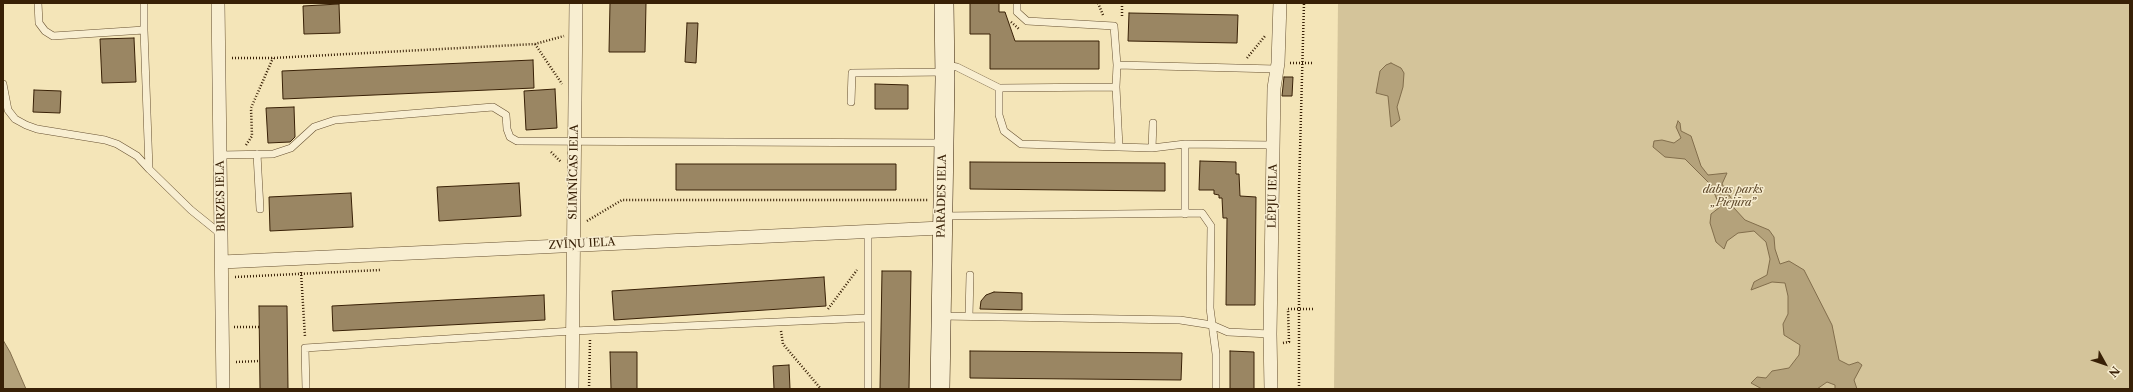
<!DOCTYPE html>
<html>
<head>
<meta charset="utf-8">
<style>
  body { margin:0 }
  #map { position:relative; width:2133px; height:392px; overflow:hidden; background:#f4e5b8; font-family:"Libre Caslon Text",serif }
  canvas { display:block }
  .frame { position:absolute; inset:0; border:4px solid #382006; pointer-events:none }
  .north { position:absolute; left:2085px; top:344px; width:40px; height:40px; -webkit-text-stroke:3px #f8eed1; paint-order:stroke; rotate:130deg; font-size:11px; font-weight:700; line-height:16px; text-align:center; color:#382006 }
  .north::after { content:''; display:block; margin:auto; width:14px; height:18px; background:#382006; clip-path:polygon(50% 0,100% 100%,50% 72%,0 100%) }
</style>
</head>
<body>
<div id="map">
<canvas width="2133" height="392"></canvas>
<div class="frame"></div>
<div class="north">N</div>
</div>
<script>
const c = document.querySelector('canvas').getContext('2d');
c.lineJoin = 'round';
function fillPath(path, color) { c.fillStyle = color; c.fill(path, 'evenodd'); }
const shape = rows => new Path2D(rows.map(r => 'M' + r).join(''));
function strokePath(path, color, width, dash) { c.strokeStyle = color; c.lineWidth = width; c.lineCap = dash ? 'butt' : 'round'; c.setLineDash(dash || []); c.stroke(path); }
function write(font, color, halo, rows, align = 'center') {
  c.font = font + ' "Libre Caslon Text",serif'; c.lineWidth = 3; c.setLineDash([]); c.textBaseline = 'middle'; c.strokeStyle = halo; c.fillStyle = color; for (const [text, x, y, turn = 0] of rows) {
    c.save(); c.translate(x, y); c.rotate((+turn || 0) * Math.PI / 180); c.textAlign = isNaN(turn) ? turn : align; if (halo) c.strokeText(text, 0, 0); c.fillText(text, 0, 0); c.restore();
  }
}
fillPath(shape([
  [1338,3,2130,3,2130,389,1334,389]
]), '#d4c49a');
const water = shape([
  [1391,63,1401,68,1404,73,1403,87,1397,107,1400,120,1391,127,1388,96,1376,93,1380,71,1386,65,1391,63],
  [1678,121,1680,123,1681,131,1691,136,1701,166,1708,175,1727,173,1722,184,1731,198,1734,208,1745,220,1769,230,1774,237,1775,249,1780,264,1789,261,1804,270,1832,325,1839,360,1849,365,1858,362,1862,365,1854,380,1857,389,1835,389,1835,385,1827,382,1817,389,1762,389,1751,383,1757,377,1766,378,1772,371,1789,368,1799,355,1800,345,1784,335,1783,324,1788,314,1788,296,1785,283,1772,282,1751,290,1754,282,1767,275,1770,259,1766,242,1754,231,1738,233,1727,241,1724,249,1716,242,1710,223,1711,214,1720,207,1711,185,1685,159,1665,157,1653,147,1654,141,1662,140,1674,143,1681,138,1676,127,1678,121],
  [3,340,10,352,26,389,3,389,3,340]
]);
fillPath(water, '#b4a27b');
strokePath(water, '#826e4c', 1);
const building = shape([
  [610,3,646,3,645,52,609,52,610,3],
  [970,3,999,3,999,12,1005,12,1015,41,1099,41,1099,69,990,69,990,34,970,34,970,3],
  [339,4,340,33,304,34,303,6,339,4],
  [1129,13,1238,15,1237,43,1128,41,1129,13],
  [687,23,698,23,696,63,685,62,687,23],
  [134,38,136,82,102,83,100,39,134,38],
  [533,60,534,88,283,99,282,71,533,60],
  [1284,77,1293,77,1292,96,1282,96,1284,77],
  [875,84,908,85,908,109,875,109,875,84],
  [555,89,557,128,526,130,524,91,555,89],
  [34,90,61,91,60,113,33,112,34,90],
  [294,107,295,137,290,142,268,143,266,108,294,107],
  [1200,161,1236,162,1236,174,1239,174,1240,196,1256,197,1255,305,1226,305,1227,218,1223,218,1222,198,1219,198,1219,195,1214,194,1214,190,1199,190,1200,161],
  [970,162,1165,163,1165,191,970,189,970,162],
  [676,164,896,164,896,190,676,190,676,164],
  [519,183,521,216,439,221,437,187,519,183],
  [351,193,353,227,270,231,269,197,351,193],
  [882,271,911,271,909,389,880,389,882,271],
  [824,277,826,306,614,320,612,291,824,277],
  [994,292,1022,293,1022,310,980,309,981,301,986,295,994,292],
  [544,295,545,320,333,331,332,306,544,295],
  [259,306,287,306,288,389,260,389,259,306],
  [970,351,1182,353,1181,380,970,378,970,351],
  [1230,351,1254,352,1254,389,1230,389,1230,351],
  [610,352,637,352,637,389,611,389,610,352],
  [789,365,790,389,774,389,773,366,789,365]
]);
fillPath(building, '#9a8663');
strokePath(building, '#382006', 1);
const lane = shape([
  [38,3,39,23,45,31,53,36,144,30,149,169,191,210,222,235],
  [144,3,144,30],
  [1017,3,1017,12,1027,21,1114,26,1117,65],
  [945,65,957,67,999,88,1116,87,1117,65,1276,69],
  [3,84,8,110,15,119,26,125,37,129,105,140,117,144,137,156,149,169],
  [1116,87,1119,147],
  [999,88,999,115,1004,131,1021,144,1152,148,1185,144,1273,145],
  [851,102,852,73,945,72],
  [1185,144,1185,214],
  [1152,148,1153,123],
  [257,154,260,209],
  [220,155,273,154,291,148,314,127,335,120,493,107,506,115,507,129,510,137,517,141,943,143],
  [944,216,1202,213,1211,226,1210,308,1216,354,1216,389],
  [942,316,1180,320,1212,325,1228,332,1270,334],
  [969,316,970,275],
  [306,389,305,348,573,331,868,318],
  [868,389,868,232]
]);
const street = shape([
  [218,3,223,389],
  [222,262,941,228],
  [572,389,576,3],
  [1271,389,1270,334,1274,88,1278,63,1280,3]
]);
const secondary = shape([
  [940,389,945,79,944,3]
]);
strokePath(lane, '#675132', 8);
strokePath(street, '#675132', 14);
strokePath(secondary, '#382006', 20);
strokePath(shape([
  [1098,3,1103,15],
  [1122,3,1122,18],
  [1011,22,1019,29],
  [535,44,562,84],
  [232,58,273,58,535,44,564,36],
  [1247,58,1265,36],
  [1290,63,1313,63],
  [246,145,252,136,251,108,273,58],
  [551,152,561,162],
  [587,221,622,200,928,200],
  [301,272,305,337],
  [235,277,380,270],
  [828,309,857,270],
  [1288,309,1314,309],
  [234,327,260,327],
  [781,331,783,344,821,389],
  [1283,343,1289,342,1288,309],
  [236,362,260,361],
  [589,389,590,340],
  [1299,389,1299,188,1304,3]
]), '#382006', 2.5, [1, 2]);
strokePath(lane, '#f8eed1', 7);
strokePath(street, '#f8eed1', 13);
strokePath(secondary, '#f8eed1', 19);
write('11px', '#382006', '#f8eed1', [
  ["SLIMNĪCAS IELA",574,172,-89],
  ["BIRZES IELA",221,196,-91],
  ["PARĀDES IELA",942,196,-89],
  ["LĒPJU IELA",1273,196,-89],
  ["ZVĪŅU IELA",582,244,-3]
]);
write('italic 11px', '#5f492b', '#f8eed1', [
  ["dabas parks",1733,190],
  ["„Piejūra”",1733,203]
]);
</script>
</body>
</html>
